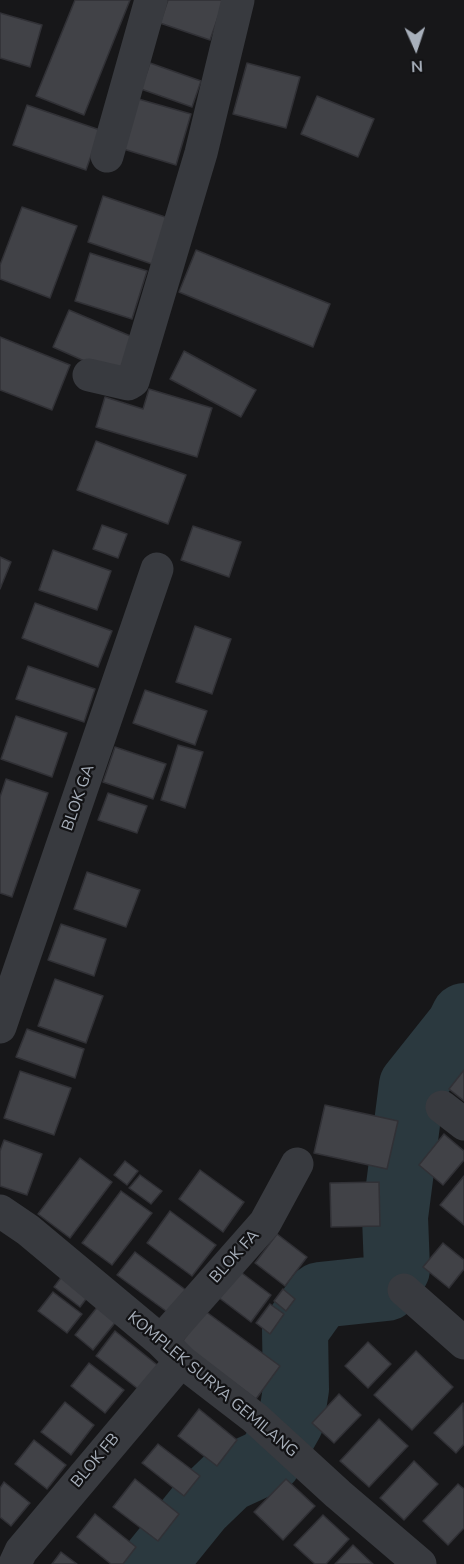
<!DOCTYPE html>
<html>
<head>
<meta charset="utf-8">
<style>
  body { margin:0 }
  #map { position:relative; width:464px; height:1564px; overflow:hidden; background:#171719; font-family:"Nunito Sans",sans-serif }
  canvas { display:block }
  .north { position:absolute; left:386px; top:18px; width:60px; height:60px; -webkit-text-stroke:4px #121214; paint-order:stroke; rotate:177deg; font-size:16px; font-weight:700; line-height:24px; text-align:center; color:#a8b0bb }
  .north::after { content:''; display:block; margin:auto; width:21px; height:27px; background:#a8b0bb; clip-path:polygon(50% 0,100% 100%,50% 72%,0 100%) }
</style>
</head>
<body>
<div id="map">
<canvas width="464" height="1564"></canvas>
<div class="north">N</div>
</div>
<script>
const c = document.querySelector('canvas').getContext('2d');
c.lineJoin = 'round';
const shape = rows => new Path2D(rows.map(r => 'M' + r).join(''));
function strokePath(path, color, width, dash) { c.strokeStyle = color; c.lineWidth = width; c.lineCap = dash ? 'butt' : 'round'; c.setLineDash(dash || []); c.stroke(path); }
function fillPath(path, color) { c.fillStyle = color; c.fill(path, 'evenodd'); }
function write(font, color, halo, rows, align = 'center') {
  c.font = font + ' "Nunito Sans",sans-serif'; c.lineWidth = 4.5; c.setLineDash([]); c.textBaseline = 'middle'; c.strokeStyle = halo; c.fillStyle = color; for (const [text, x, y, turn = 0] of rows) {
    c.save(); c.translate(x, y); c.rotate((+turn || 0) * Math.PI / 180); c.textAlign = isNaN(turn) ? turn : align; if (halo) c.strokeText(text, 0, 0); c.fillText(text, 0, 0); c.restore();
  }
}
strokePath(shape([
  [153,1564,200,1506,228,1479,269,1460,291,1421,296,1389,295,1330,320,1295,386,1288,397,1269,395,1217,412,1085,459,1026,464,1016]
]), '#2b393f', 66);
const building = shape([
  [75,0,130,0,84,115,36,96,75,0],
  [168,0,224,0,210,40,160,23,168,0],
  [0,13,42,25,30,67,0,58,0,13],
  [150,63,201,81,192,107,141,89,150,63],
  [247,63,300,77,286,128,233,114,247,63],
  [317,96,374,119,358,157,301,134,317,96],
  [135,98,191,114,176,165,120,148,135,98],
  [27,105,100,130,86,170,13,145,27,105],
  [103,196,168,218,152,264,88,242,103,196],
  [22,207,77,226,50,298,0,279,0,265,22,207],
  [196,250,330,304,313,347,179,292,196,250],
  [90,253,147,271,132,319,75,301,90,253],
  [69,310,135,338,118,376,53,347,69,310],
  [0,337,70,365,52,410,0,390,0,337],
  [184,351,256,390,241,417,170,379,184,351],
  [149,389,212,408,197,457,96,427,105,397,143,409,149,389],
  [96,441,186,475,168,524,77,490,96,441],
  [102,525,127,534,118,558,93,549,102,525],
  [193,526,241,542,229,577,181,560,193,526],
  [53,550,111,571,97,610,39,590,53,550],
  [0,557,11,562,0,589,0,557],
  [35,603,112,631,98,667,22,638,35,603],
  [195,626,231,639,212,694,176,682,195,626],
  [28,666,95,689,84,722,16,699,28,666],
  [145,690,207,711,195,745,133,723,145,690],
  [16,716,67,733,52,777,1,759,16,716],
  [178,745,203,752,185,808,161,800,178,745],
  [115,747,166,764,153,799,103,782,115,747],
  [6,779,48,793,12,897,0,893,0,797,6,779],
  [108,793,147,806,137,833,98,820,108,793],
  [87,872,140,890,126,927,74,909,87,872],
  [61,924,106,939,94,976,48,960,61,924],
  [55,979,103,996,86,1043,38,1026,55,979],
  [27,1029,84,1049,75,1078,16,1057,27,1029],
  [464,1070,464,1101,449,1089,464,1070],
  [20,1071,71,1088,54,1135,4,1118,20,1071],
  [325,1105,398,1121,387,1169,314,1153,325,1105],
  [444,1134,464,1151,464,1160,443,1185,419,1165,444,1134],
  [4,1140,42,1154,27,1195,0,1186,0,1151,4,1140],
  [80,1158,112,1182,70,1238,38,1214,80,1158],
  [125,1161,138,1171,127,1185,114,1175,125,1161],
  [200,1170,244,1202,223,1232,179,1199,200,1170],
  [140,1175,162,1191,151,1204,129,1188,140,1175],
  [464,1176,464,1225,440,1205,464,1176],
  [379,1182,380,1226,331,1227,330,1183,379,1182],
  [121,1191,152,1213,112,1265,82,1243,121,1191],
  [170,1211,216,1245,192,1276,147,1243,170,1211],
  [277,1234,307,1257,285,1286,255,1263,277,1234],
  [443,1243,464,1260,464,1269,449,1288,423,1267,443,1243],
  [135,1252,187,1291,170,1314,117,1275,135,1252],
  [234,1267,271,1295,251,1322,214,1294,234,1267],
  [63,1275,89,1295,80,1307,54,1287,63,1275],
  [283,1289,295,1299,286,1311,274,1301,283,1289],
  [53,1292,82,1314,67,1333,38,1311,53,1292],
  [270,1304,284,1314,270,1334,256,1323,270,1304],
  [99,1305,118,1319,93,1350,75,1335,99,1305],
  [205,1311,280,1366,256,1399,181,1343,205,1311],
  [115,1331,161,1368,142,1392,96,1356,115,1331],
  [368,1342,391,1364,368,1388,345,1366,368,1342],
  [416,1351,453,1387,412,1430,374,1395,416,1351],
  [89,1363,124,1390,105,1413,71,1386,89,1363],
  [339,1394,361,1415,334,1443,312,1423,339,1394],
  [65,1402,94,1425,71,1455,41,1432,65,1402],
  [463,1403,464,1444,456,1453,434,1433,463,1403],
  [199,1409,237,1440,217,1466,178,1436,199,1409],
  [379,1419,408,1446,369,1487,340,1461,379,1419],
  [34,1440,66,1465,47,1489,15,1464,34,1440],
  [158,1444,200,1476,184,1496,142,1463,158,1444],
  [414,1461,438,1484,404,1520,380,1498,414,1461],
  [135,1479,179,1514,158,1541,113,1507,135,1479],
  [286,1479,315,1506,283,1540,254,1512,286,1479],
  [4,1482,30,1503,11,1526,0,1517,0,1488,4,1482],
  [458,1484,464,1489,464,1528,448,1545,423,1521,458,1484],
  [95,1514,136,1547,123,1564,111,1564,77,1537,95,1514],
  [323,1515,349,1539,326,1564,315,1564,294,1545,323,1515],
  [353,1545,373,1564,335,1564,353,1545],
  [61,1552,77,1564,52,1564,61,1552]
]);
fillPath(building, '#414247');
strokePath(building, '#313136', 1.5);
strokePath(shape([
  [107,156,151,0],
  [89,375,128,384,133,381,201,153,238,0],
  [0,1027,157,569],
  [442,1107,464,1124],
  [0,1211,28,1230,161,1341,181,1361,255,1418,338,1494,420,1564],
  [404,1290,464,1343],
  [161,1341,265,1223,297,1164],
  [15,1564,21,1551,181,1361]
]), '#383a3f', 33);
write('16px', '#a8b0bb', '#121214', [
  ["BLOK GA",79,798,-71],
  ["BLOK FA",235,1257,-48],
  ["KOMPLEK SURYA GEMILANG",212,1385,40],
  ["BLOK FB",96,1461,-50]
]);
</script>
</body>
</html>
